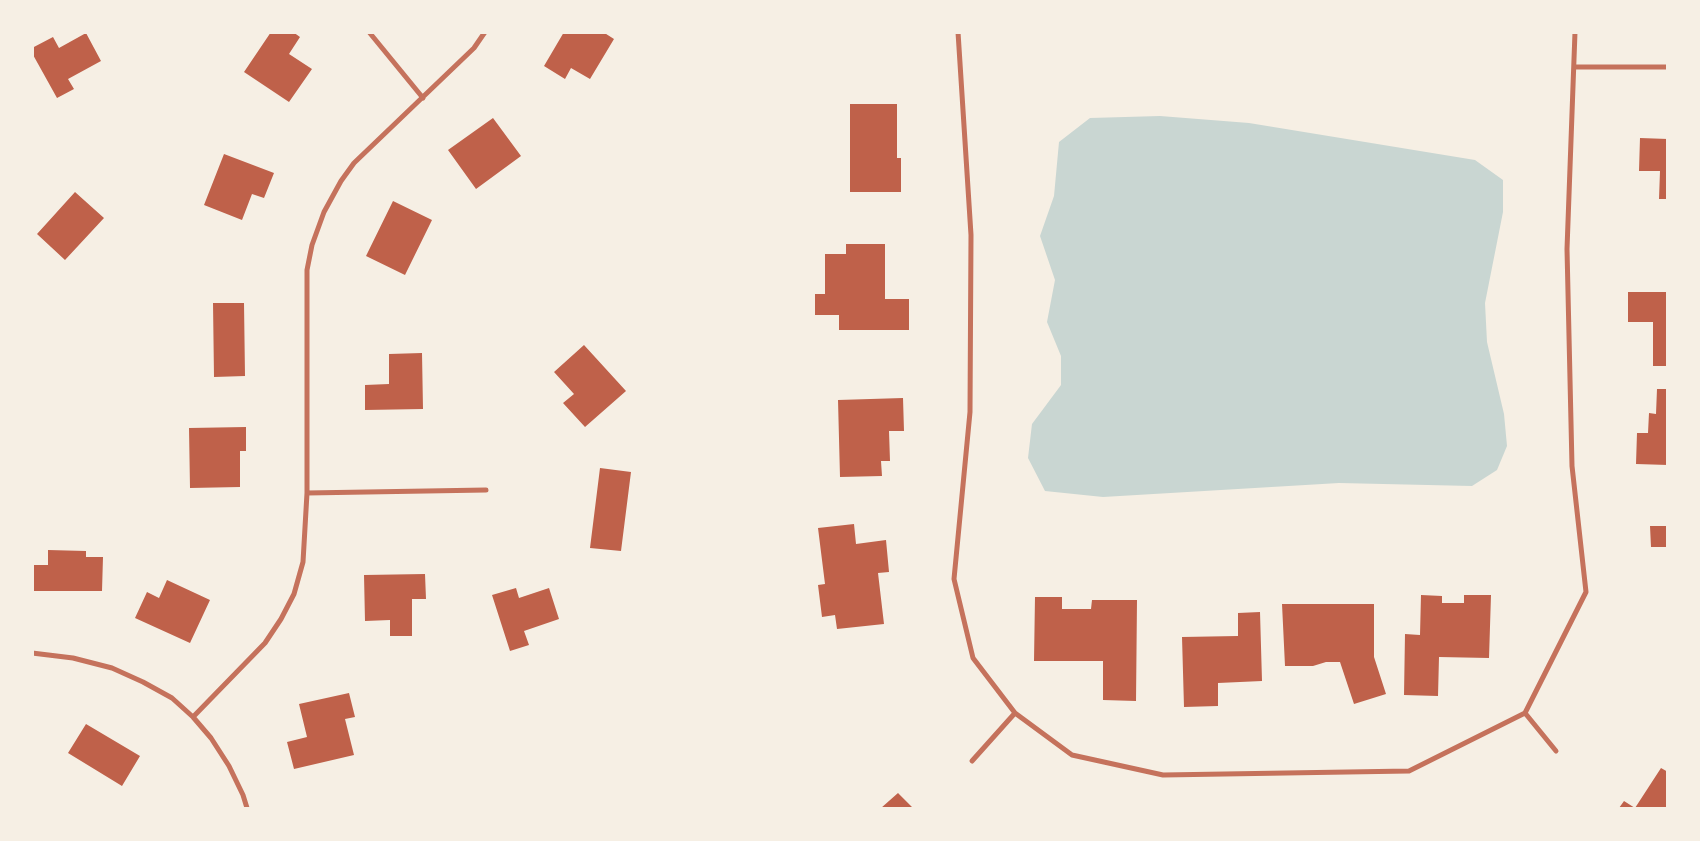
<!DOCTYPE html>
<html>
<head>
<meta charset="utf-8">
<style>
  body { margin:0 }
  #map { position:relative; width:1700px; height:841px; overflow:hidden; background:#f6efe4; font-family:Barlow,sans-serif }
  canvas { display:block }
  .frame { position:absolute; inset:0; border:34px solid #f6efe4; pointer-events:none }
</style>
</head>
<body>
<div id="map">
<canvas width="1700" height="841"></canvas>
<div class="frame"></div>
</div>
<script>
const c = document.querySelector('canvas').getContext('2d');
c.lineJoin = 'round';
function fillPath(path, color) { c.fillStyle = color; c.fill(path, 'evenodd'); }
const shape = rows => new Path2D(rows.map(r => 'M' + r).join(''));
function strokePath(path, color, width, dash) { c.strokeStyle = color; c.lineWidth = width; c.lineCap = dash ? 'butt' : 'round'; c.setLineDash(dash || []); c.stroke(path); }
fillPath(shape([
  [1160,116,1249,123,1475,160,1503,180,1503,212,1485,303,1487,342,1504,414,1507,446,1497,470,1472,486,1339,483,1103,497,1045,491,1028,458,1032,424,1061,385,1061,356,1047,322,1055,280,1040,236,1054,196,1059,142,1090,118]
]), '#c9d6d2');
fillPath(shape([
  [271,32,293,32,300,37,289,54,312,69,289,102,244,72],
  [564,32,603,32,614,39,590,79,571,68,565,79,544,66],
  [86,33,101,61,68,79,74,89,57,98,32,53,32,48,53,37,59,48],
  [850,104,897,104,897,158,901,158,901,192,850,192],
  [493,118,521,156,476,189,448,150],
  [1640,138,1668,139,1668,199,1659,199,1660,171,1639,171],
  [224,154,274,173,264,198,252,194,242,220,204,205],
  [75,192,104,218,65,260,37,234],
  [393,201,432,220,405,275,366,256],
  [846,244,885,244,885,299,909,299,909,330,839,330,839,315,815,315,815,294,825,294,825,254,846,254],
  [1628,292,1668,292,1668,366,1653,366,1653,322,1628,322],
  [213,303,244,303,245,376,214,377],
  [584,345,626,391,585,427,563,403,574,394,554,372],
  [422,353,423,409,365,410,365,385,389,384,389,354],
  [1657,389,1668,389,1668,465,1636,464,1637,433,1648,433,1649,413,1656,414],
  [903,398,904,431,889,431,890,461,881,461,882,476,840,477,838,400],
  [246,427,246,451,240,451,240,487,190,488,189,428],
  [600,468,631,472,621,551,590,548],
  [854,524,856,544,886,540,889,572,878,573,884,624,837,629,835,615,822,617,818,585,825,584,818,528],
  [1650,526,1668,526,1668,547,1651,547],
  [48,550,86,551,86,557,103,557,102,591,32,591,32,565,48,565],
  [425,574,426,599,412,599,412,636,390,636,390,620,365,621,364,575],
  [167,580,210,600,190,643,135,618,147,592,159,598],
  [516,588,519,598,549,588,559,619,524,631,529,645,510,651,492,595],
  [1421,595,1442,596,1442,603,1464,603,1464,595,1491,595,1489,658,1439,657,1438,696,1404,695,1405,634,1420,635],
  [1035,597,1062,597,1062,609,1091,609,1092,600,1137,600,1136,701,1103,700,1103,661,1034,661],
  [1282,604,1374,604,1374,657,1386,694,1354,704,1340,662,1326,662,1313,666,1285,666],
  [1260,612,1262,681,1218,683,1218,706,1184,707,1182,637,1238,636,1238,613],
  [349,693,355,717,345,719,354,755,294,769,287,742,307,737,299,704],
  [86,724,140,756,122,786,68,753],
  [1661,768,1668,772,1668,808,1619,808,1624,801,1635,808],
  [898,793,913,808,881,808]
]), '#bf614a');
strokePath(shape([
  [369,32,423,98],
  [958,32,971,235,970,412,954,579,973,658,1015,713,1072,755,1163,775,1409,771,1525,713],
  [1574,67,1668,67],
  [307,493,486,490],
  [32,653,73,658,112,668,143,682,172,698,193,717,211,738,229,766,243,795,247,808],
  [1525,713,1586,592,1572,466,1567,249,1575,32],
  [1525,713,1556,751],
  [193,717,265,643,281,619,294,594,303,562,307,493,307,270,312,245,324,212,341,181,354,163,474,48,485,32],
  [972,761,1015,713]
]), '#c5725c', 5);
</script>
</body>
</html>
